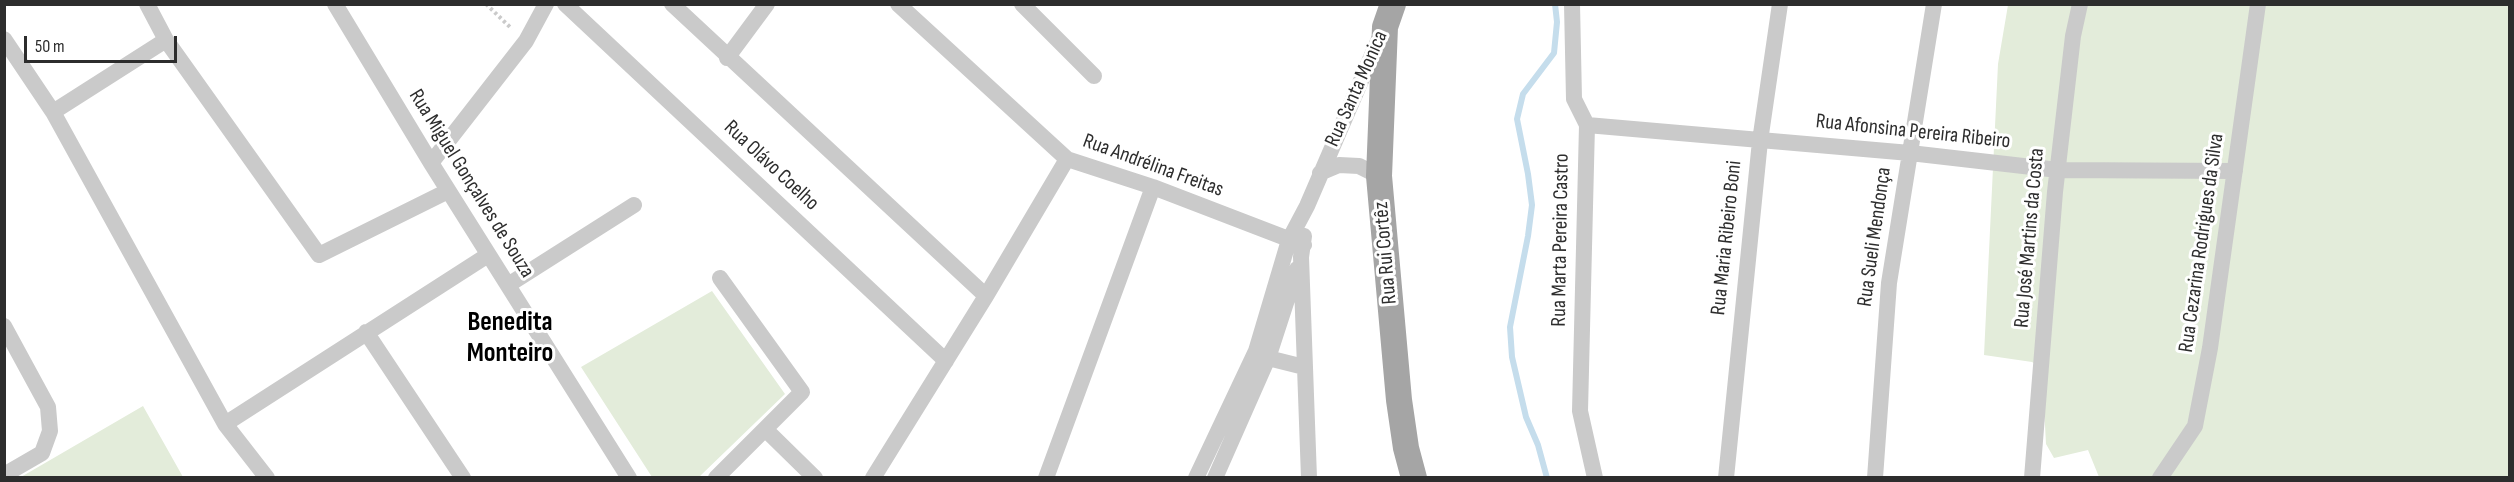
<!DOCTYPE html>
<html>
<head>
<meta charset="utf-8">
<style>
  body { margin:0 }
  #map { position:relative; width:2514px; height:482px; overflow:hidden; background:#fff; font-family:"Sofia Sans Condensed",sans-serif }
  canvas { display:block }
  .frame { position:absolute; inset:0; border:6px solid #2d2d2d; pointer-events:none }
  .scale { position:absolute; left:24px; top:36px; width:153px; height:27px; box-sizing:border-box; border:3px solid #2d2d2d; border-top:0; padding-left:8px; font-size:18px; line-height:21px; white-space:nowrap; color:#2d2d2d; -webkit-text-stroke:4px #fff; paint-order:stroke }
</style>
</head>
<body>
<div id="map">
<canvas width="2514" height="482"></canvas>
<div class="frame"></div>
<div class="scale">50 m</div>
</div>
<script>
const c = document.querySelector('canvas').getContext('2d');
c.lineJoin = 'round';
function fillPath(path, color) { c.fillStyle = color; c.fill(path, 'evenodd'); }
const shape = rows => new Path2D(rows.map(r => 'M' + r).join(''));
function strokePath(path, color, width, dash) { c.strokeStyle = color; c.lineWidth = width; c.lineCap = dash ? 'butt' : 'round'; c.setLineDash(dash || []); c.stroke(path); }
function write(font, color, halo, rows, align = 'center') {
  c.font = font + ' "Sofia Sans Condensed",sans-serif'; c.lineWidth = 6; c.setLineDash([]); c.textBaseline = 'middle'; c.strokeStyle = halo; c.fillStyle = color; for (const [text, x, y, turn = 0] of rows) {
    c.save(); c.translate(x, y); c.rotate((+turn || 0) * Math.PI / 180); c.textAlign = isNaN(turn) ? turn : align; if (halo) c.strokeText(text, 0, 0); c.fillText(text, 0, 0); c.restore();
  }
}
fillPath(shape([
  [2008,5,2509,5,2509,477,2099,477,2088,450,2054,458,2046,444,2042,368,2032,362,1984,355,1998,64],
  [712,291,785,394,699,477,652,477,581,367],
  [143,406,183,477,21,477]
]), '#e3ecda');
strokePath(shape([
  [1547,478,1538,445,1526,417,1512,357,1510,327,1528,236,1532,205,1528,174,1517,119,1523,94,1554,53,1557,22,1555,4]
]), '#c5ddec', 6);
strokePath(shape([
  [486,4,512,29]
]), '#cacaca', 4, [3, 3]);
strokePath(shape([
  [147,4,166,40,319,255,448,191],
  [335,4,431,163,629,478],
  [565,4,946,361],
  [672,4,986,296],
  [898,4,1067,159,1153,187,1304,245],
  [1022,4,1094,76],
  [1572,4,1574,99,1587,125,1580,411,1595,478],
  [4,39,53,112,225,424,267,478],
  [727,58,767,4],
  [53,112,166,40],
  [1587,125,1910,153,2058,170,2235,171],
  [431,163,526,41,546,4],
  [1320,173,1339,165,1359,166,1379,176],
  [1304,236,1301,257,1309,478],
  [720,278,802,392,765,429],
  [508,285,634,205],
  [4,326,48,407,50,431,42,453,4,475],
  [366,332,463,478],
  [1259,353,1268,358,1304,367],
  [225,424,488,255],
  [716,478,765,429,815,478],
  [873,478,986,296,1067,159],
  [1046,478,1153,187],
  [1196,478,1256,351,1289,240,1307,206,1379,39],
  [1215,478,1268,358,1297,269],
  [1726,478,1760,141,1780,4],
  [1875,478,1889,283,1934,4],
  [2032,478,2055,192,2073,36,2080,4],
  [2160,478,2195,426,2210,348,2258,4]
]), '#cacaca', 16);
strokePath(shape([
  [1393,4,1385,27,1379,176,1399,400,1406,448,1414,478]
]), '#a5a5a5', 26);
write('21px', '#2d2d2d', '#fff', [
  ["Rua Santa Monica",1357,89,-66],
  ["Rua Afonsina Pereira Ribeiro",1913,132,6],
  ["Rua Olávo Coelho",771,166,43],
  ["Rua Andrélina Freitas",1153,166,20],
  ["Rua Miguel Gonçalves de Souza",471,184,58],
  ["Rua Sueli Mendonça",1875,237,-82],
  ["Rua Maria Ribeiro Boni",1727,238,-84],
  ["Rua José Martins da Costa",2030,238,-85],
  ["Rua Marta Pereira Castro",1561,240,-89],
  ["Rua Cezarina Rodrigues da Silva",2202,243,-82],
  ["Rua Rui Cortêz",1386,253,-95]
]);
write('bold 27px', '#000', '#fff', [
  ["Benedita",510,323],
  ["Monteiro",510,354]
]);
</script>
</body>
</html>
